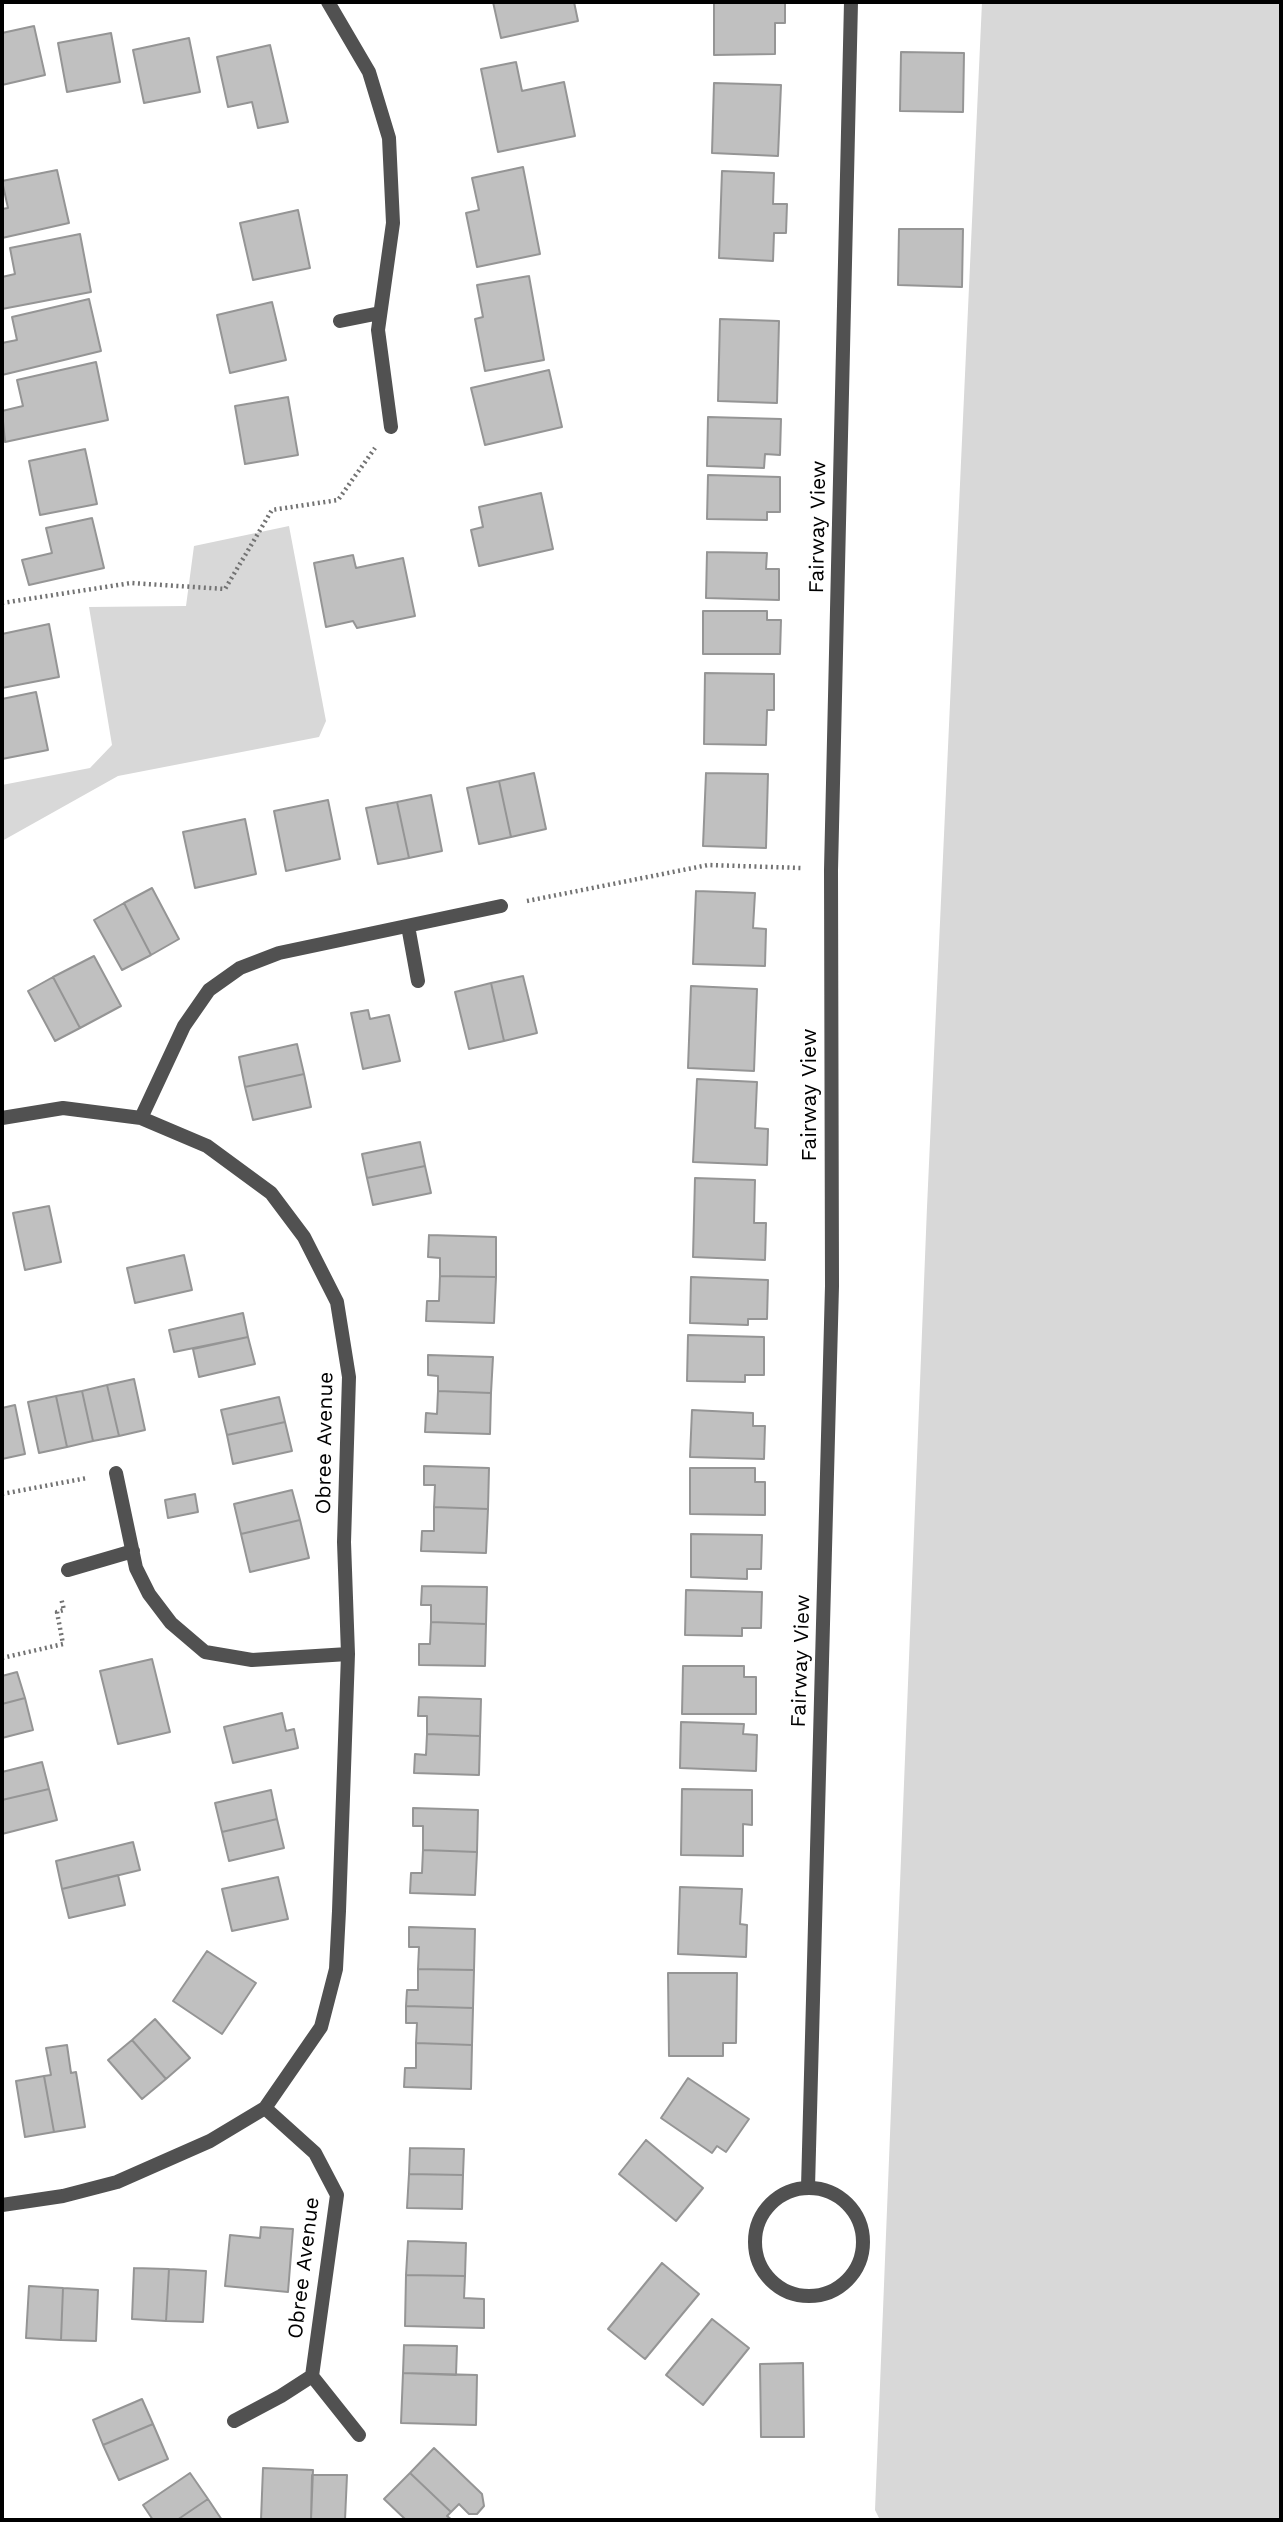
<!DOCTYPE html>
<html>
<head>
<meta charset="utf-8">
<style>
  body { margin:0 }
  #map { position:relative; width:1283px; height:2522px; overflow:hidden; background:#fff; font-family:"Work Sans",sans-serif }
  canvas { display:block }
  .frame { position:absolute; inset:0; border:4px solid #000; pointer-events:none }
</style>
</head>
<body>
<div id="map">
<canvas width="1283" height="2522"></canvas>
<div class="frame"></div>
</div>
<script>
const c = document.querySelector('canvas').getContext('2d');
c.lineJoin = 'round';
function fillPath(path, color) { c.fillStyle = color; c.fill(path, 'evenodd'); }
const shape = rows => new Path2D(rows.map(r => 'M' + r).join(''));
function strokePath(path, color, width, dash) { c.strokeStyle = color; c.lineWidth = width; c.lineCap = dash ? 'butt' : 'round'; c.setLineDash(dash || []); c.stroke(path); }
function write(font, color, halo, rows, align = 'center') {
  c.font = font + ' "Work Sans",sans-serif'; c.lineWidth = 5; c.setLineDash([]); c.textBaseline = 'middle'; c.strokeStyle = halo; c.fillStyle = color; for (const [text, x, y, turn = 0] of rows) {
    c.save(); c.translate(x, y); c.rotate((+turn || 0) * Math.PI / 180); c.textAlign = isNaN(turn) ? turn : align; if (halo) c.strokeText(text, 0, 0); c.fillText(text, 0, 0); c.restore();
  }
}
fillPath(shape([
  [982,2,1281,2,1281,2520,880,2520,875,2510,927,1207],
  [289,526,326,721,319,737,118,776,2,841,2,785,90,768,112,745,89,607,186,606,194,546]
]), '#d8d8d8');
const building = shape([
  [493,2,574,2,578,21,501,38,493,2],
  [714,2,785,2,785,23,775,23,775,54,714,55,714,2],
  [34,26,45,75,2,85,2,33,34,26],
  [111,33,120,82,67,92,58,43,111,33],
  [189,38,200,92,144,103,133,50,189,38],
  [270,45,288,122,258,128,252,102,228,107,217,57,270,45],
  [901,52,964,53,963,112,900,111,901,52],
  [516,62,522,91,564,82,575,136,498,152,481,69,516,62],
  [714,83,781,85,778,156,712,153,714,83],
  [523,167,540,254,477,267,466,213,479,210,472,178,523,167],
  [57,170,69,223,2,238,2,209,8,208,2,181,57,170],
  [722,171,774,173,773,204,787,204,786,233,774,233,773,261,719,258,722,171],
  [298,210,310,268,253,280,240,223,298,210],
  [899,229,963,229,962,287,898,285,899,229],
  [80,234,91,292,2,309,2,277,15,274,10,248,80,234],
  [529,276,544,360,485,371,475,319,483,317,477,285,529,276],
  [89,299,101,351,2,375,2,343,17,340,12,317,89,299],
  [272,302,286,360,230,373,217,315,272,302],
  [720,319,779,321,777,403,718,401,720,319],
  [96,362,108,420,5,442,2,411,23,406,17,380,96,362],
  [549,370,562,427,485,445,471,388,549,370],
  [288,397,298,455,245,464,235,406,288,397],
  [708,417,781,419,780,455,765,454,764,468,707,466,708,417],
  [85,449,97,504,40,515,29,461,85,449],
  [708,475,780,477,780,512,767,512,767,520,707,519,708,475],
  [541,493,553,549,479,566,471,530,483,527,479,507,541,493],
  [92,518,104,568,29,585,22,560,52,553,46,528,92,518],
  [707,552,767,553,766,569,779,569,779,600,706,598,707,552],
  [353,555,356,568,403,558,415,616,357,628,353,621,326,627,314,563,353,555],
  [703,611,767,611,767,620,781,620,780,654,703,654,703,611],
  [49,624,59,677,2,688,2,634,49,624],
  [705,673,774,674,774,710,767,710,766,745,704,744,705,673],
  [36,692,48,750,2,759,2,699,36,692],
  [534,773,546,829,511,837,499,781,534,773],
  [706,773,768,774,766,848,703,846,706,773],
  [499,781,511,837,479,844,467,788,499,781],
  [431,795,442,851,409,858,397,802,431,795],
  [328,800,340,859,286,871,274,811,328,800],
  [397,802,409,858,378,864,366,808,397,802],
  [245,819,256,874,195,888,183,832,245,819],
  [152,888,179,939,151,955,124,903,152,888],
  [696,891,755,893,753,928,766,929,765,966,693,964,696,891],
  [124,903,151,955,122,970,94,920,124,903],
  [94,956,121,1006,80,1028,53,977,94,956],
  [523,976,537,1033,504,1041,491,983,523,976],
  [53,977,80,1028,55,1041,28,991,53,977],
  [491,983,504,1041,469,1049,455,992,491,983],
  [691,986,757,989,754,1071,688,1068,691,986],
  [368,1010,370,1019,389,1015,400,1061,363,1069,351,1013,368,1010],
  [297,1044,304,1074,245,1087,239,1057,297,1044],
  [304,1074,311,1107,253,1120,245,1087,304,1074],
  [697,1079,757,1082,755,1128,768,1129,767,1165,693,1162,697,1079],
  [420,1142,425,1166,367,1178,362,1154,420,1142],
  [425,1166,431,1193,373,1205,367,1178,425,1166],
  [695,1178,755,1180,754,1223,766,1223,765,1260,693,1257,695,1178],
  [49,1206,61,1262,25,1270,13,1213,49,1206],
  [429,1235,496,1237,496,1277,440,1276,440,1258,428,1257,429,1235],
  [184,1255,192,1290,135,1303,127,1268,184,1255],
  [440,1276,496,1277,494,1323,426,1321,427,1301,439,1301,440,1276],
  [691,1277,768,1280,767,1319,748,1319,748,1325,690,1323,691,1277],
  [243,1313,248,1337,174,1352,169,1330,243,1313],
  [688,1335,764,1337,764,1375,745,1375,745,1382,687,1381,688,1335],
  [248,1337,255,1364,199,1377,193,1349,248,1337],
  [428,1355,493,1357,491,1393,438,1391,438,1376,428,1375,428,1355],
  [134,1379,145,1430,119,1436,107,1385,134,1379],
  [107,1385,119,1436,93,1441,82,1391,107,1385],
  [82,1391,93,1441,67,1447,56,1396,82,1391],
  [438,1391,491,1393,490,1434,425,1432,426,1413,437,1414,438,1391],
  [56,1396,67,1447,39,1453,28,1402,56,1396],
  [279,1397,285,1422,227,1435,221,1410,279,1397],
  [15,1405,25,1454,2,1459,2,1408,15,1405],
  [692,1410,753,1413,753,1426,765,1426,764,1459,690,1457,692,1410],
  [285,1422,292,1451,233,1464,227,1435,285,1422],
  [424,1466,489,1468,488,1509,434,1507,435,1485,424,1485,424,1466],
  [690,1468,755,1468,755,1482,765,1482,765,1515,690,1514,690,1468],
  [292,1490,300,1520,241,1534,234,1504,292,1490],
  [195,1494,198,1512,168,1518,165,1500,195,1494],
  [434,1507,488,1509,486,1553,421,1551,422,1531,434,1531,434,1507],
  [300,1520,309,1558,250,1572,241,1534,300,1520],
  [691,1534,762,1535,761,1569,747,1569,747,1579,691,1577,691,1534],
  [422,1586,487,1587,486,1624,431,1622,431,1605,421,1605,422,1586],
  [686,1590,762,1592,761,1628,742,1628,742,1636,685,1635,686,1590],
  [431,1622,486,1624,485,1666,419,1665,419,1644,430,1644,431,1622],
  [152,1659,170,1732,118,1744,100,1671,152,1659],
  [683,1666,744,1666,744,1677,756,1677,756,1714,682,1714,683,1666],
  [17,1672,25,1698,2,1704,2,1676,17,1672],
  [419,1697,481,1699,480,1736,427,1734,427,1716,418,1716,419,1697],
  [25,1698,33,1730,2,1738,2,1704,25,1698],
  [282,1713,286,1731,294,1729,298,1748,233,1763,224,1727,282,1713],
  [681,1722,744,1724,743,1734,757,1735,756,1771,680,1768,681,1722],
  [427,1734,480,1736,479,1775,414,1773,415,1754,426,1755,427,1734],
  [42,1762,49,1789,2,1800,2,1772,42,1762],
  [49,1789,57,1820,2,1834,2,1800,49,1789],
  [682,1789,752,1790,752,1825,743,1824,743,1856,681,1855,682,1789],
  [271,1790,277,1819,222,1832,215,1803,271,1790],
  [413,1808,478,1810,477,1852,423,1850,423,1826,413,1826,413,1808],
  [277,1819,284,1848,229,1861,222,1832,277,1819],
  [133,1842,140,1870,62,1889,56,1861,133,1842],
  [423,1850,477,1852,475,1895,410,1893,411,1873,422,1873,423,1850],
  [118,1875,125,1905,69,1918,62,1889,118,1875],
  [278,1877,288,1919,232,1931,222,1889,278,1877],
  [680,1887,742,1889,740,1924,747,1925,746,1957,678,1954,680,1887],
  [409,1927,475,1929,474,1970,418,1969,419,1947,409,1947,409,1927],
  [207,1951,256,1983,222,2034,173,2001,207,1951],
  [418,1969,474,1970,473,2008,406,2006,407,1990,418,1990,418,1969],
  [668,1973,737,1973,736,2043,723,2043,723,2056,669,2056,668,1973],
  [406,2006,473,2008,472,2045,416,2043,417,2023,406,2023,406,2006],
  [155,2019,190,2058,166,2079,132,2040,155,2019],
  [132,2040,166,2079,142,2099,108,2060,132,2040],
  [416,2043,472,2045,471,2089,404,2087,405,2068,416,2068,416,2043],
  [67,2045,71,2073,76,2072,85,2127,54,2132,44,2076,51,2075,46,2048,67,2045],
  [44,2076,54,2132,25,2137,16,2081,44,2076],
  [688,2078,749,2119,726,2152,717,2146,712,2153,661,2118,688,2078],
  [646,2140,703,2188,676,2221,619,2174,646,2140],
  [410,2148,464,2149,463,2175,409,2174,410,2148],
  [409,2174,463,2175,462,2209,407,2208,409,2174],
  [261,2227,293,2229,288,2292,225,2286,230,2235,260,2238,261,2227],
  [408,2241,466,2243,465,2276,406,2275,408,2241],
  [662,2263,699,2294,645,2359,608,2329,662,2263],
  [134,2268,169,2269,166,2321,132,2319,134,2268],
  [169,2269,206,2271,203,2322,166,2321,169,2269],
  [406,2275,465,2276,464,2298,484,2299,484,2328,405,2326,406,2275],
  [29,2286,63,2288,61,2340,26,2338,29,2286],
  [63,2288,98,2290,96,2341,61,2340,63,2288],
  [712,2319,749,2348,703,2405,666,2375,712,2319],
  [404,2345,457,2346,456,2375,403,2373,404,2345],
  [803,2363,804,2437,761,2437,760,2364,803,2363],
  [403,2373,477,2375,476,2425,401,2423,403,2373],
  [142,2399,153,2424,103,2445,93,2420,142,2399],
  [153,2424,168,2459,119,2480,103,2445,153,2424],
  [434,2448,482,2494,484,2506,477,2514,469,2514,459,2504,451,2512,410,2473,434,2448],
  [263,2468,313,2470,311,2520,261,2520,263,2468],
  [190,2473,208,2499,177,2520,153,2520,143,2505,190,2473],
  [410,2473,451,2512,447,2516,452,2520,406,2520,384,2499,410,2473],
  [312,2475,347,2475,345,2520,311,2520,312,2475],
  [208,2499,222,2520,177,2520,208,2499]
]);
fillPath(building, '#c0c0c0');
strokePath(building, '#959595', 2);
strokePath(shape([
  [2,603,131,583,225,589,272,510,338,500,375,448],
  [527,901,708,865,802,868],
  [2,1494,87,1478],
  [2,1658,63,1644,57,1612,64,1610,61,1598]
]), '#737373', 4.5, [2, 3.5]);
strokePath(shape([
  [328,2,369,72,389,138,393,223,378,330,391,427],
  [340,321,380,313],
  [408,926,418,981],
  [2,1118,63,1108,141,1118,207,1146,271,1193,304,1237,337,1302,349,1377,344,1542,348,1654,339,1911,336,1969,321,2027,265,2108,210,2141,117,2182,63,2196,2,2205],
  [141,1118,184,1026,209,990,240,968,279,953,501,906],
  [116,1473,136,1568,149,1594,171,1623,205,1652,252,1660,348,1654],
  [68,1570,133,1551],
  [265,2108,315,2153,337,2195,312,2376],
  [808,2187,832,1286,831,870,851,2],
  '755 2242a54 54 0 1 1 108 0a54 54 0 1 1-108 0Z',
  [234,2421,281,2396,312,2376,359,2435]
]), '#515151', 14);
write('21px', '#000', '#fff', [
  ["Fairway View",818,527,-89],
  ["Fairway View",810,1095,-90],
  ["Obree Avenue",325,1443,-89],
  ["Fairway View",801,1661,-88],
  ["Obree Avenue",304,2268,-83]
]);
</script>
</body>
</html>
